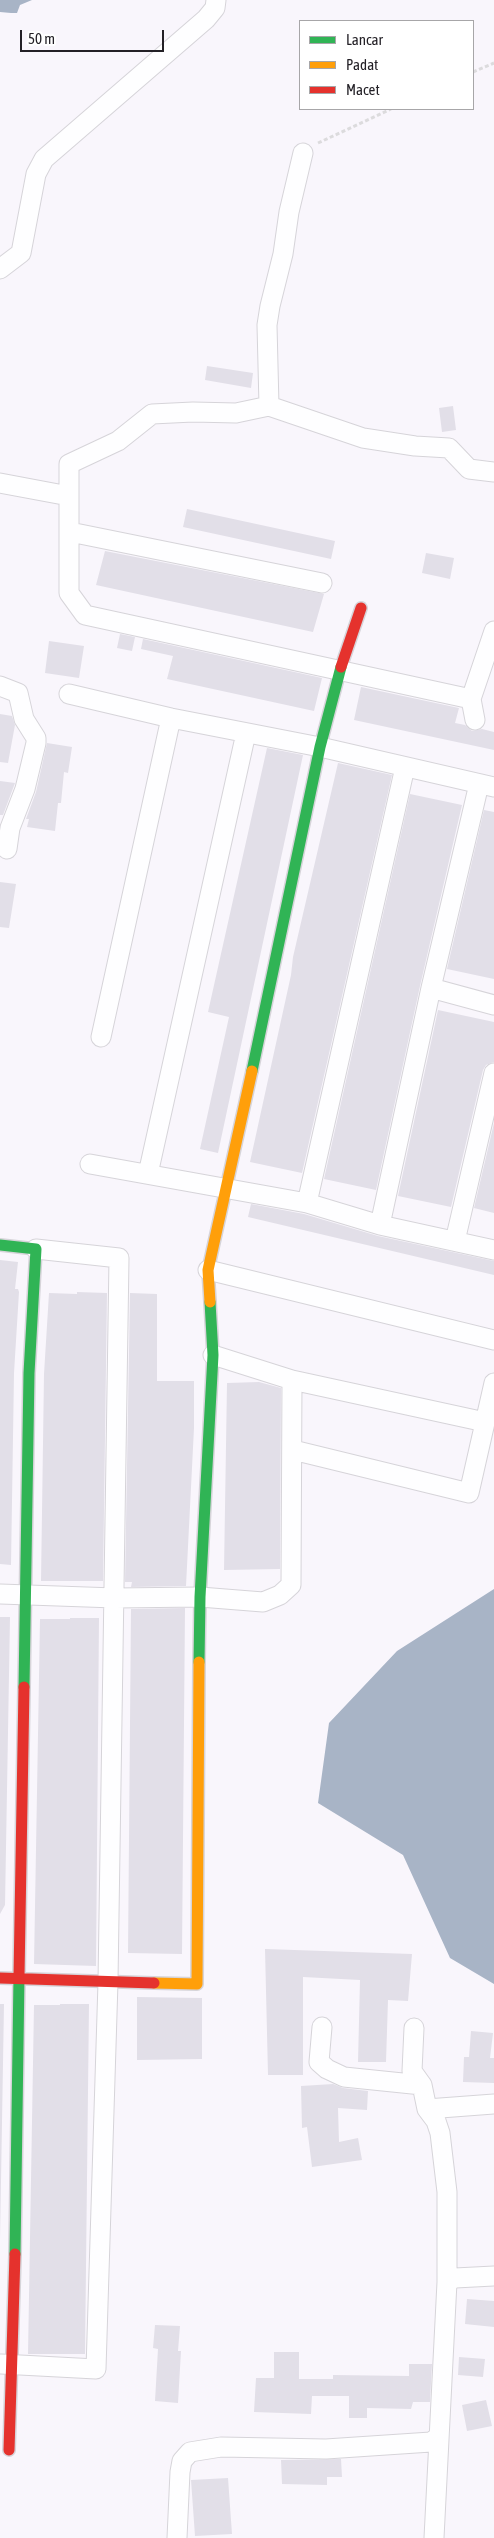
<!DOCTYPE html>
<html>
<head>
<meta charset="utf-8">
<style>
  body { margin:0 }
  #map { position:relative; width:494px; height:2538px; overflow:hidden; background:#f9f6fc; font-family:"Asap Condensed",sans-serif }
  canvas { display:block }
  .legend { position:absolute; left:299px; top:20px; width:175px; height:90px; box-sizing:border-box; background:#fff; border:1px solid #a7a6a8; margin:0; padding:6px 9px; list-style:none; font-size:15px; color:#232026 }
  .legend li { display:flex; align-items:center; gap:10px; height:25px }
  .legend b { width:25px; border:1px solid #a7a6a8 }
  .scale { position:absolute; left:20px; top:30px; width:144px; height:22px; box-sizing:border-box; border:2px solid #232026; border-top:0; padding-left:6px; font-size:15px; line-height:18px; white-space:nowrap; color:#232026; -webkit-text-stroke:4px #fff; paint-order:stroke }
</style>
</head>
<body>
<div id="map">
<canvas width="494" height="2538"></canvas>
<ul class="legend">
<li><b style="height:6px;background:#30b455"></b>Lancar</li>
<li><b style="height:6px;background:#ff9f0a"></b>Padat</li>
<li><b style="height:6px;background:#e5322d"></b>Macet</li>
</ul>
<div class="scale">50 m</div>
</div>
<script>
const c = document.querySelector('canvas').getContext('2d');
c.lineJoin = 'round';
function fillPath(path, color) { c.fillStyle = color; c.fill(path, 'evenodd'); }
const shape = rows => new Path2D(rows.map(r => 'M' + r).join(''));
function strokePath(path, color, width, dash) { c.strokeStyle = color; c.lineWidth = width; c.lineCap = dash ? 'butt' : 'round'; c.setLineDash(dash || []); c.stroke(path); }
fillPath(shape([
  [0,0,32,0,20,5,17,13,11,13,0,12],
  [494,1589,494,1984,450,1958,403,1855,318,1803,329,1723,397,1651]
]), '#a8b4c6');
fillPath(shape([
  [207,366,253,373,251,388,205,380],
  [453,406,456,430,442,432,439,408],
  [187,509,335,541,331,559,183,527],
  [105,551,324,594,313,632,96,585],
  [426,553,454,558,450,579,422,573],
  [120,634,135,637,132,651,117,648],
  [143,639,322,678,314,711,167,679,173,656,141,649],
  [49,641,84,646,79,678,45,673],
  [361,687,459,708,455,723,465,725,472,731,482,729,494,732,494,750,354,720],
  [0,714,12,716,15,725,8,763,0,762],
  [47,743,72,747,68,773,64,772,61,803,58,803,55,831,27,827,29,819,26,819,36,792],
  [267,748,303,755,218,1153,200,1149,229,1017,208,1012],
  [338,763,392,775,302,1173,250,1162,291,975,293,957],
  [0,781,15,783,3,815,0,815],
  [410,794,462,805,420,986,376,1190,324,1179],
  [484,810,494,812,494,979,447,969],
  [0,882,16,884,9,928,0,927],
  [438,1010,494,1022,494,1062,486,1065,483,1070,451,1207,398,1196],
  [494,1123,494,1213,474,1208],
  [251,1204,304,1214,378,1236,494,1261,494,1275,248,1217],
  [0,1260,18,1262,15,1289,18,1289,19,1292,14,1373,11,1565,0,1564],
  [77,1292,107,1293,103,1581,41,1581,44,1374,49,1293,77,1294],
  [130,1293,157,1294,157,1381,194,1381,194,1428,186,1586,131,1587,132,1582,125,1582],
  [259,1382,281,1388,280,1569,224,1570,227,1383],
  [185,1608,182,1954,128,1953,131,1609],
  [0,1617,10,1617,5,1905,0,1914],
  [70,1618,99,1618,96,1966,34,1964,40,1619,70,1619],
  [265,1949,412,1954,408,2001,388,2000,386,2062,358,2062,360,1980,303,1977,303,2075,268,2075],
  [137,1997,202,1998,202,2059,137,2060],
  [0,2004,4,2004,0,2240],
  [60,2004,89,2004,85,2354,28,2354,34,2005,60,2005],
  [471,2031,493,2033,490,2058,494,2058,494,2083,463,2082,464,2057,469,2057],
  [333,2084,343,2088,368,2091,367,2110,338,2108,339,2142,358,2138,362,2160,312,2167,307,2127,302,2128,301,2086],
  [467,2299,494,2301,494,2327,465,2324],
  [155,2325,180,2326,178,2351,181,2351,178,2403,155,2401,158,2349,153,2348],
  [274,2352,299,2352,299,2379,333,2379,333,2375,409,2376,409,2364,432,2364,430,2402,413,2402,411,2409,367,2408,367,2418,349,2418,349,2396,312,2396,311,2414,254,2412,256,2378,274,2378],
  [459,2357,485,2359,483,2377,458,2375],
  [486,2400,492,2426,467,2431,462,2405],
  [341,2459,342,2477,327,2477,327,2485,282,2484,281,2460],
  [228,2478,232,2534,195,2536,191,2480]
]), '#e2dfe8');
const street = shape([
  [0,269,21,253,36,174,44,159,206,19,215,8,216,0],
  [269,406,267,325,270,306,283,254,289,212,303,153],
  [0,483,69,496],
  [70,532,322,583],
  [0,686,18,693,24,719,36,738,36,743,25,789,10,828,7,849],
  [69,694,171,718,320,747,494,787],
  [471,699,85,615,69,593,69,464,118,441,152,414,193,412,236,413,269,406,363,438,415,446,449,448,469,469,494,472],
  [475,720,471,699,494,631],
  [431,988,494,1005],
  [101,1037,171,718],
  [90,1164,307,1203,380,1225,494,1250],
  [148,1174,246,733],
  [307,1203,405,767],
  [380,1225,431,988,479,784],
  [455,1241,494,1073],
  [208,1270,494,1340],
  [292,1380,485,1422],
  [293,1450,469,1493,494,1383],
  [0,1594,115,1598,200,1597,263,1602,280,1595,291,1585,292,1380,213,1355],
  [322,2027,319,2062,327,2069,344,2077,422,2085],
  [414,2028,412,2071,422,2085,427,2109,436,2121,440,2133,447,2192,447,2282,434,2538],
  [427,2109,494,2104],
  [447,2282,455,2278,494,2276],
  [1,2364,96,2369,108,1982,119,1258,36,1249],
  [177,2538,180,2472,182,2461,190,2452,221,2447,326,2449,431,2442,437,2438]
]);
const fast = shape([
  [252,1071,320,747,341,667],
  [0,1245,36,1249,29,1373,24,1687],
  [199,1662,200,1597,213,1355,210,1302],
  [15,2254,19,1976]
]);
const slow = shape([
  [210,1302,208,1270,252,1071],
  [154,1983,197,1984,199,1662]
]);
const jam = shape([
  [341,667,361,608],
  [19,1976,24,1687],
  [0,1978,154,1983],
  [9,2450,15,2254]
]);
strokePath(street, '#d6d4d9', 21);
strokePath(fast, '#d6d4d9', 14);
strokePath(slow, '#d6d4d9', 14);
strokePath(jam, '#d6d4d9', 14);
strokePath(shape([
  [473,72,494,63],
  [318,143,391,109]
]), '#dcdbdd', 3, [4, 2.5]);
strokePath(street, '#fefeff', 19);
strokePath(fast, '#30b455', 11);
strokePath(slow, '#ff9f0a', 11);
strokePath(jam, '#e5322d', 11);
</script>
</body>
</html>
